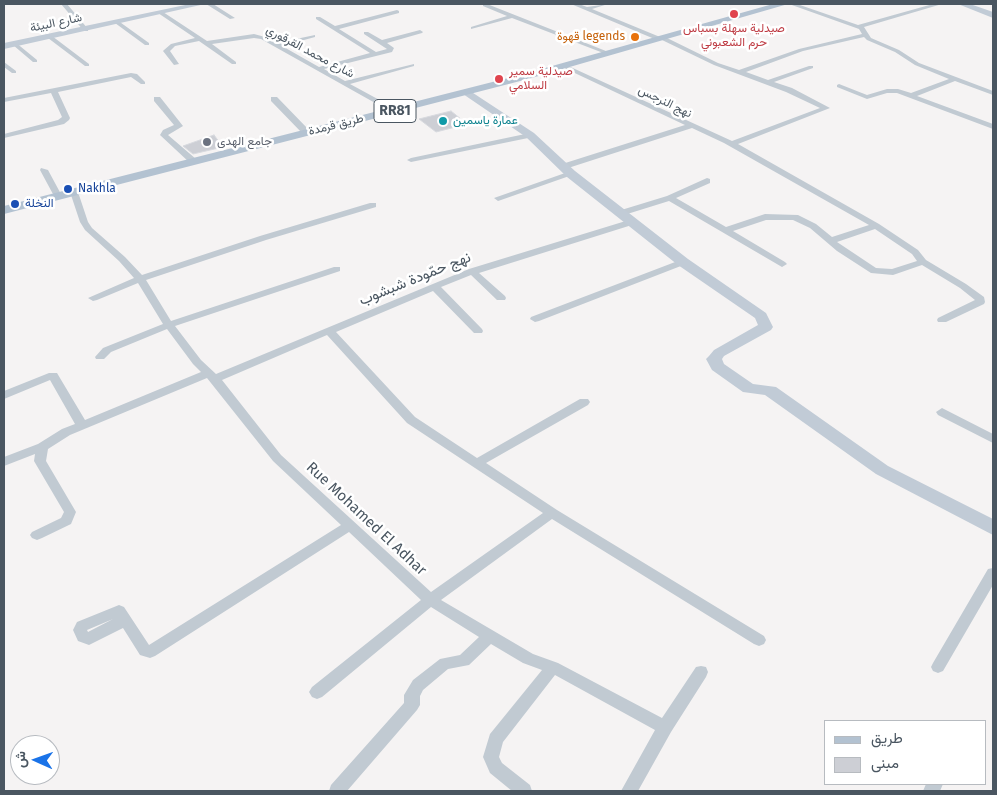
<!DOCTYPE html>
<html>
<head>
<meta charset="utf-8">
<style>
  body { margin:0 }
  #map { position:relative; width:997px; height:795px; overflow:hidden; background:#f5f3f3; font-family:"Fira Sans",Vazirmatn,sans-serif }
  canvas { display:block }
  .frame { position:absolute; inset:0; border:5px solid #4a5661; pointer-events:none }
  .legend { position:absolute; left:824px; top:720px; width:162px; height:65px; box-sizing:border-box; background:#fff; border:1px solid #b7bbc0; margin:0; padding:6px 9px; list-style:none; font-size:15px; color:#4a5661 }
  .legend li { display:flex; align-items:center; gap:10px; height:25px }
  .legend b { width:25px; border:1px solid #b7bbc0 }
  .north { position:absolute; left:10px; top:735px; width:50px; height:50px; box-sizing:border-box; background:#fff; border:1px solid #b7bbc0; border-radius:50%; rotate:272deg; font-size:14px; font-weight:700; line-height:20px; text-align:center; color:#4a5661 }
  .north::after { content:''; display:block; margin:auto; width:18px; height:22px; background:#1a73e8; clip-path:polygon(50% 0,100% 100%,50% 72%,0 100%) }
</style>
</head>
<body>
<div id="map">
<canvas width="997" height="795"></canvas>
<div class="frame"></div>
<ul class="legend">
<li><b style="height:6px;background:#b3c2d1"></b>طريق</li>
<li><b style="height:14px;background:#cdcfd5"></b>مبنى</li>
</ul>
<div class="north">ش</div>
</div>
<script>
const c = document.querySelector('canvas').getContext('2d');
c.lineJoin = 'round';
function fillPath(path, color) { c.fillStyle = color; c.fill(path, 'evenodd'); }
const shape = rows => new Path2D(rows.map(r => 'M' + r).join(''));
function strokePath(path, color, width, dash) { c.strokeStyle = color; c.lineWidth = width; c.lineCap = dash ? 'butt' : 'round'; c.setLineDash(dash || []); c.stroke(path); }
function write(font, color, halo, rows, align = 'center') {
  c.font = font + ' "Fira Sans",Vazirmatn,sans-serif'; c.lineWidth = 5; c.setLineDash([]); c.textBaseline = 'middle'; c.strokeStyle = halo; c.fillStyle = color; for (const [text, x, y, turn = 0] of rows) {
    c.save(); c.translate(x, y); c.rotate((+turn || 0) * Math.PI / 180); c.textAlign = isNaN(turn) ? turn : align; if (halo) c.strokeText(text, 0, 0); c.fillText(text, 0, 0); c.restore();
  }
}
const building = shape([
  [451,111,467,124,436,132,419,119,451,111],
  [214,135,223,147,193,154,183,146,214,135]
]);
fillPath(building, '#cdcfd5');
strokePath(building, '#d7d9de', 1);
fillPath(shape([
  [61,4,67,4,88,29,88,31,84,31,61,4],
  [206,4,213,4,235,18,230,19,206,4],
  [483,4,487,4,611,53,606,54,512,18,471,29,471,27,507,16,483,6,483,4],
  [571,4,579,4,587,7,608,4,592,9,660,37,665,37,718,63,739,70,799,49,862,34,859,29,789,4,797,4,858,25,933,4,942,4,864,27,871,38,899,50,919,63,993,91,993,95,955,81,917,96,993,124,993,129,897,93,887,93,867,99,837,87,837,85,839,84,867,95,887,89,898,89,911,93,949,79,915,65,895,52,867,40,864,37,803,51,746,72,768,80,809,66,813,66,813,68,774,82,792,88,830,108,738,144,879,224,918,250,926,260,966,284,984,297,985,302,984,304,946,322,938,322,937,320,938,318,975,300,960,288,922,265,893,275,871,273,837,251,810,228,793,220,766,220,733,231,785,262,787,264,782,267,669,201,624,215,618,215,618,211,667,196,707,178,710,179,710,183,676,198,726,227,765,214,798,215,816,224,832,237,869,225,724,143,692,128,565,169,559,169,559,165,685,125,562,67,562,65,564,64,732,141,820,108,786,92,714,65,662,40,657,40,571,4],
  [875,229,912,254,917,261,892,269,876,268,837,242,875,229],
  [397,10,399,11,399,13,339,29,376,52,387,49,364,34,364,32,368,32,382,40,420,30,423,32,422,33,387,43,394,48,392,52,324,69,345,81,414,64,414,66,350,84,396,109,396,113,393,113,261,39,254,38,212,44,236,62,236,64,232,64,199,41,175,46,170,51,179,64,174,65,163,51,164,50,171,44,195,38,158,13,163,12,207,41,254,34,265,37,277,43,315,35,315,37,282,46,319,67,370,53,316,19,316,17,320,17,335,26,397,10],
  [117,20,149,43,149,45,145,45,115,23,114,22,117,20],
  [48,36,52,36,89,64,89,66,85,66,48,38,48,36],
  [15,42,37,60,37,62,33,62,13,45,12,44,15,42],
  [4,62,16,71,16,73,12,73,4,67,4,62],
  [131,73,137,74,145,82,145,84,141,84,131,77,58,92,70,118,69,120,64,124,4,138,4,134,58,120,62,117,51,93,4,102,4,98,131,73],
  [154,97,160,97,183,126,168,135,196,159,196,163,190,163,160,135,163,130,174,125,154,101,154,97],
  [271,97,277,97,309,130,309,134,303,134,271,101,271,97],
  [530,133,534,135,533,137,411,162,407,160,411,158,530,133],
  [41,168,48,170,62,196,61,198,55,198,54,196,40,170,41,168],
  [568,172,574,172,575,174,501,200,498,201,494,198,568,172],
  [74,189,78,192,88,222,92,228,125,257,142,275,260,236,370,203,376,203,376,207,266,240,146,280,171,321,334,267,340,267,340,271,175,326,201,360,216,374,469,269,629,220,635,220,635,224,479,273,505,296,506,298,505,300,497,300,471,275,441,287,482,329,483,331,482,333,474,333,433,291,336,332,415,417,477,458,580,399,588,399,590,402,588,405,486,463,557,510,764,636,766,640,764,644,759,646,754,644,552,519,441,600,533,654,558,663,662,718,696,667,701,666,706,667,708,672,706,677,671,732,638,791,621,791,655,730,555,675,503,742,499,757,502,763,530,785,532,791,512,791,490,773,483,757,490,734,542,670,523,663,491,644,469,665,448,669,423,690,420,696,420,705,417,710,347,791,329,791,331,785,404,703,404,695,413,680,440,659,460,655,479,637,431,607,322,697,317,699,312,697,309,692,312,687,421,600,349,532,155,656,150,658,140,655,123,628,89,645,78,641,73,630,77,622,119,605,124,607,149,645,341,525,273,461,207,378,70,435,48,449,46,461,76,512,71,524,42,538,37,540,32,538,30,535,32,532,61,518,64,512,34,461,35,454,4,466,4,457,38,444,62,429,75,424,50,380,4,399,4,391,49,373,57,373,85,420,201,372,193,364,167,329,111,352,104,359,96,359,95,357,103,348,163,324,138,283,97,300,93,301,88,298,134,278,119,261,85,230,80,222,70,192,74,189],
  [327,335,407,423,543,513,431,592,281,455,222,380,327,335],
  [113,619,88,632,87,630,113,619],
  [683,259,688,262,686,264,539,321,535,322,530,319,531,317,683,259],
  [942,408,993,434,993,443,938,415,936,412,942,408],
  [993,568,993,585,943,671,938,673,933,671,931,667,933,663,988,569,993,568],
  [926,784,943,784,940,791,923,791,926,784]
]), '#c1cad2');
fillPath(shape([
  [190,4,205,4,4,49,4,43,190,4],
  [958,4,970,4,993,12,993,18,958,4],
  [467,89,534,133,575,171,688,259,766,313,773,327,771,330,724,356,722,359,724,364,753,384,776,387,888,466,993,519,993,535,876,474,765,395,743,392,712,370,706,359,709,356,714,350,758,325,755,318,678,265,567,177,526,137,463,94,462,92,467,89]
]), '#c1cbd6');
fillPath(shape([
  [773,4,788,4,528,79,4,214,4,206,520,75,773,4]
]), '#b3c2d1');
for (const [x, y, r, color] of [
  [734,14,5,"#e0444e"],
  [635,37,5,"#e8710a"],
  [499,79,5,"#e0444e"],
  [443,121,5,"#0f9aa8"],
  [207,142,5,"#6b7280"],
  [68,189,5,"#1a4fb4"],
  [15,204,5,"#1a4fb4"]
]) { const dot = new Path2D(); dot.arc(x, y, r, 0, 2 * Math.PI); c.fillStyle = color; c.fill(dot); strokePath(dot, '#fff', 2); }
write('12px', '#4a5661', '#fff', [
  ["شارع البيئة",56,23,-12],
  ["شارع محمد القرقوري",310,52,28],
  ["نهج النرجس",665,102,26],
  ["طريق قرمدة",336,125,-14]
]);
write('12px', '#be3a42', '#fff', [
  ["صيدلية سهلة بسباس",734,29],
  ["حرم الشعبوني",734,43],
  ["صيدلية سمير",509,72,"left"],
  ["السلامي",509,86,"left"]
]);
write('12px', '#c56008', '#fff', [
  ["قهوة legends",625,37]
], 'right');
write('12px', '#0d838f', '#fff', [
  ["عمارة ياسمين",453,121]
], 'left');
write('12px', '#5b616d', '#fff', [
  ["جامع الهدى",217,142]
], 'left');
write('12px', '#164399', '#fff', [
  ["Nakhla",78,189],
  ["النخلة",25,204]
], 'left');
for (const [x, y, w] of [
  [395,111,42]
]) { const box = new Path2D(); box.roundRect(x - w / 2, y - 11.5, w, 23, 4); c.fillStyle = '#fff'; c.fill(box); strokePath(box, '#4a5661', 1); }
write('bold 14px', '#4a5661', null, [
  ["RR81",395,111]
]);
write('15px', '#4a5661', '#fff', [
  ["نهج حمّودة شبشوب",415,279,-22],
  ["Rue Mohamed El Adhar",366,519,43]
]);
</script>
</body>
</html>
